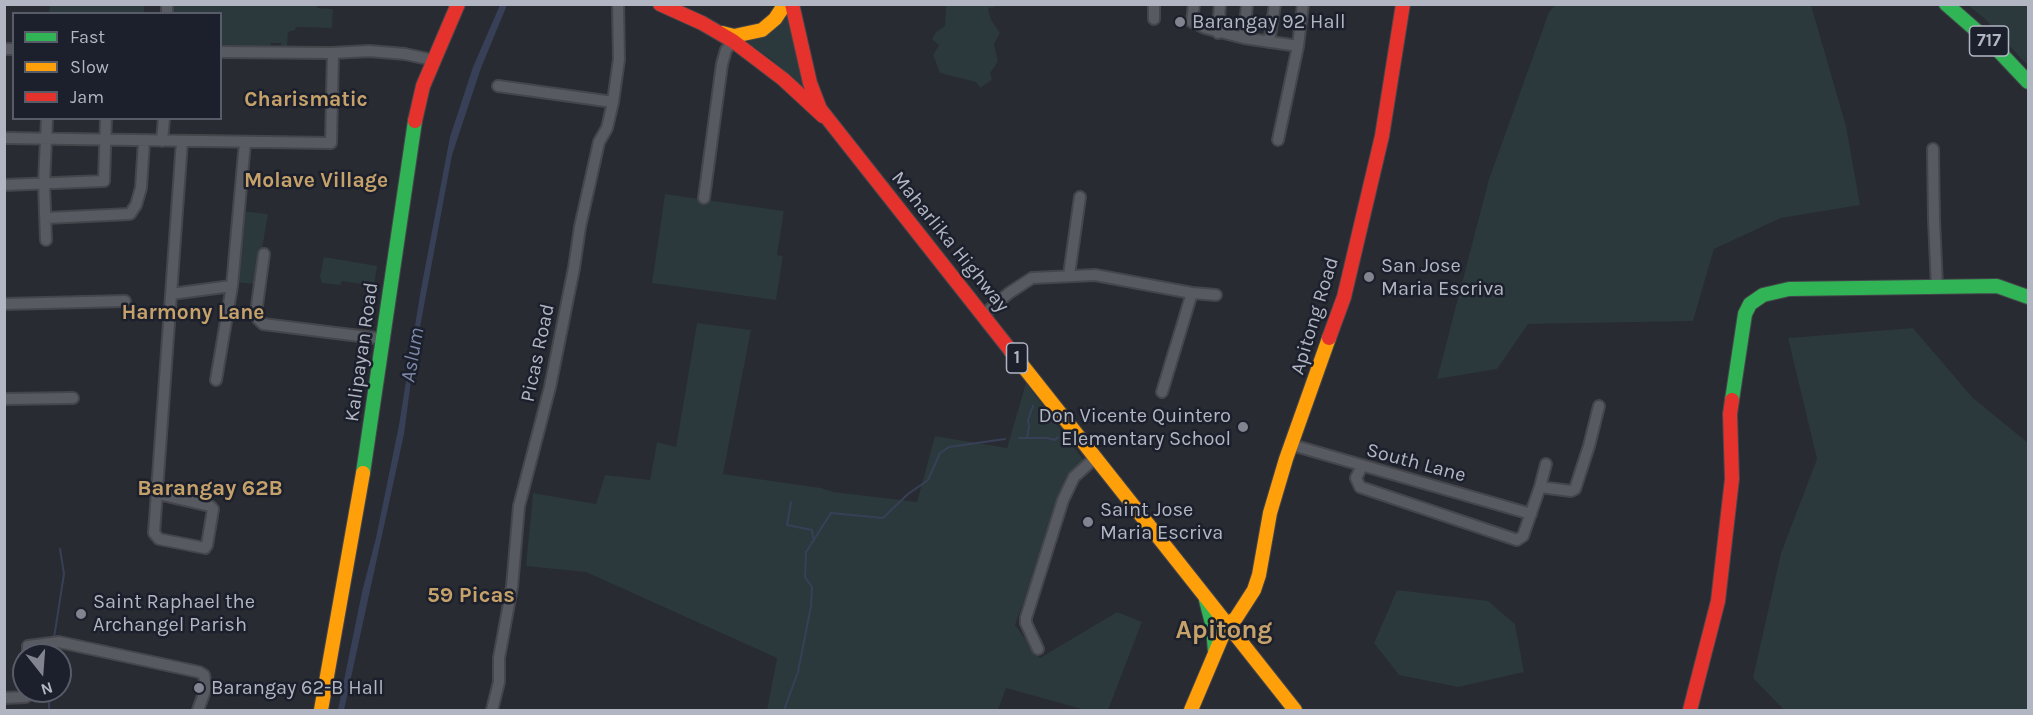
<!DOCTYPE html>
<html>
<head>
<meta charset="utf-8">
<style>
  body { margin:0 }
  #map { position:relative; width:2033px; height:715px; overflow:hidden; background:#282b32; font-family:Karla,sans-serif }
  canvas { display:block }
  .frame { position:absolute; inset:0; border:6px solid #b2b6c3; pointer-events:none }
  .legend { position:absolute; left:12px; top:12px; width:210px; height:108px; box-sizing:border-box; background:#1c202c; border:2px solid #585c68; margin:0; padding:8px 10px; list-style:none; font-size:18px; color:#b2b6c3 }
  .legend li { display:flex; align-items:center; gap:12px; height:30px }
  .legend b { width:30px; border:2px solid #585c68 }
  .north { position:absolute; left:12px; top:643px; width:60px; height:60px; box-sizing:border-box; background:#1c202c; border:2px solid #585c68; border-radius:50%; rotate:163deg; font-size:16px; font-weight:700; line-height:24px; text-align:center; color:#b2b6c3 }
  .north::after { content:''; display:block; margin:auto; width:21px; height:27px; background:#828590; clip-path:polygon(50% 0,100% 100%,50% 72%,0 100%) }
</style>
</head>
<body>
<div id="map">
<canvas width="2033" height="715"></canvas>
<div class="frame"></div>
<ul class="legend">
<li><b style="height:8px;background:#30b455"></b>Fast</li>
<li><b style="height:8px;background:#ff9f0a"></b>Slow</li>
<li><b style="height:8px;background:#e5322d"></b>Jam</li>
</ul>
<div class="north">N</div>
</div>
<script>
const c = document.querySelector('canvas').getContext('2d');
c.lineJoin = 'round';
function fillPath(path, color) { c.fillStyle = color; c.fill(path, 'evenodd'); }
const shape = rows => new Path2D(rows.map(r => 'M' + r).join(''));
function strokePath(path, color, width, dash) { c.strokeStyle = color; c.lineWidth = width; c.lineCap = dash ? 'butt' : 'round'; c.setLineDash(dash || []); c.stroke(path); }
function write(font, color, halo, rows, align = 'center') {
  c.font = font + ' Karla,sans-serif'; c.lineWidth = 5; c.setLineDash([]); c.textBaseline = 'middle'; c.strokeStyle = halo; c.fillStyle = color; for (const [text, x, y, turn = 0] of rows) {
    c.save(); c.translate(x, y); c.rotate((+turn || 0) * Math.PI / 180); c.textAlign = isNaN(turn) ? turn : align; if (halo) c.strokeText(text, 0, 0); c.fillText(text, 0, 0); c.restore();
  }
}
fillPath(shape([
  [172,4,317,4,317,8,333,9,332,28,296,27,295,30,288,32,287,49,281,49,281,43,271,43,269,49,221,48,220,14,172,14],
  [1556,4,1811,5,1846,126,1860,205,1781,218,1714,249,1693,321,1528,324,1497,369,1437,379,1489,179,1549,12],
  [50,5,144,5,144,13,49,13],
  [946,5,994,5,995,7,988,8,991,20,1000,33,994,44,998,62,990,73,992,80,980,88,976,82,940,73,933,55,939,45,932,39,936,32,945,26],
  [1968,5,2028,5,2028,66,1984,18],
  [787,14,807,91,771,59,747,42,772,32],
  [665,194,784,211,777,255,783,256,776,300,652,283],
  [241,211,268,214,256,284,234,282],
  [324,257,377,266,374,286,342,281,340,285,322,283,320,276],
  [697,323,751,330,723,474,821,488,834,492,917,502,935,436,1007,448,1026,383,1085,462,1070,479,1015,625,1040,658,1117,612,1142,622,1108,710,1085,710,1006,688,998,710,767,710,777,658,586,572,526,566,533,493,596,504,605,475,650,480,657,442,676,447],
  [1913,328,1972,397,2028,443,2028,710,1784,710,1753,678,1781,553,1817,459,1788,338],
  [1397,590,1488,601,1515,624,1524,672,1458,687,1399,675,1374,643]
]), '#2b383c');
fillPath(shape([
  [500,5,507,5,481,68,452,155,413,365,404,434,344,710,338,710,362,592,376,538,399,425,421,289,450,137,473,67]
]), '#384058');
strokePath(shape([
  [1019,438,1047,438,1055,440,1058,437],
  [1027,438,1029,427,1028,420,1033,406],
  [791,502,787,525,812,530,813,538],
  [54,638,64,574,60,549],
  [53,655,53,647],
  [50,693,50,691],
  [49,710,49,700],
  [784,710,798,672,811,606,812,587,805,577,806,552,831,513,883,518,908,494,928,480,940,453,949,447,1005,439]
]), '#384058', 2);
const street = shape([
  [167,4,167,14],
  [1194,4,1192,22,1205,28,1244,38,1298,46],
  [1154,19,1154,4],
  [1218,33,1220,4],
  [1244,38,1247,4],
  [1269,42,1275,4],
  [4,49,14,49],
  [220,52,331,53,369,51,405,54,433,60],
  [498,86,613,102],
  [4,138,331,143,333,53],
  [1278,140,1298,46,1303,4],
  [162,141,164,118],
  [1933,149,1934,220,1937,287],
  [4,185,104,181,106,118],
  [704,198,722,64,726,50,733,41],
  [46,218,130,214,136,205,141,188,144,141],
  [46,240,44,183,47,118],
  [264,254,256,313,258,319,263,324,384,339],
  [1069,275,1080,197],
  [171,294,232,286],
  [4,304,125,301],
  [983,315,1009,293,1032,278,1095,275,1192,293,1216,295],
  [216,380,232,286,245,142],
  [1162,392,1192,293],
  [4,399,73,398],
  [1292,445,1531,514],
  [1362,466,1356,478,1360,487,1517,540,1523,536,1540,487,1571,491,1575,489,1589,446,1599,406],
  [1540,487,1546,464],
  [158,494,210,506,213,509,207,545,205,548,159,539,154,533,182,141],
  [1038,649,1026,623,1026,618,1063,500,1074,477,1096,457],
  [28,655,28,646,59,642,199,672,204,675,206,688,198,710],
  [4,698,26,697,26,691],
  [492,710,499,682,499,658,512,587,519,506,550,387,574,268,580,227,599,142,607,128,613,102,619,59,618,4]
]);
const fast = shape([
  [1946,4,1994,46,2028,82],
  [1732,400,1745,314,1750,304,1763,295,1789,289,1997,286,2028,297],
  [363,473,415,121],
  [1206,600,1213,627,1215,652]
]);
const slow = shape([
  [722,33,734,36,762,30,775,19,785,4],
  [1011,351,1295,710],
  [321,710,363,473],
  [1191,710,1227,625,1236,618,1254,590,1259,575,1270,513,1286,459,1329,338]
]);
const jam = shape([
  [660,4,702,23,733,41,783,79,823,116],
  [792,4,810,83,820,109,1011,351],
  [415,121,423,86,458,4],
  [1329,338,1344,297,1382,136,1403,4],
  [1690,710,1718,601,1732,479,1730,414,1732,400]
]);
strokePath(street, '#44464b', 14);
strokePath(fast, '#44464b', 16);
strokePath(slow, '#44464b', 16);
strokePath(jam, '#44464b', 16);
strokePath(street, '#575a61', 10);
strokePath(fast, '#30b455', 14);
strokePath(slow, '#ff9f0a', 14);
strokePath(jam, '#e5322d', 14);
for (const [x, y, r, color] of [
  [1180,22,6,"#828590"],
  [1369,277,6,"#828590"],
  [1243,427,6,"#828590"],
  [1088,522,6,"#828590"],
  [81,614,6,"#828590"],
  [199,688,6,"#828590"]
]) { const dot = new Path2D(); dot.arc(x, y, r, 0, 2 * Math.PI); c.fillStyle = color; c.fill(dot); strokePath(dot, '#1c202c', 2); }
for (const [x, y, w] of [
  [1989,41,39],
  [1017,358,21]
]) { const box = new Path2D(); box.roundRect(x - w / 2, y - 15, w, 30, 4.5); c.fillStyle = '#1c202c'; c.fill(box); strokePath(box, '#b2b6c3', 1.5); }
write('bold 18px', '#b2b6c3', null, [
  ["717",1989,41],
  ["1",1017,358]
]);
write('20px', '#b2b6c3', '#1c202c', [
  ["Barangay 92 Hall",1192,22],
  ["San Jose",1381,266],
  ["Maria Escriva",1381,289],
  ["Don Vicente Quintero",1231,416,"right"],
  ["Elementary School",1231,439,"right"],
  ["Saint Jose",1100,510],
  ["Maria Escriva",1100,533],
  ["Saint Raphael the",93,602],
  ["Archangel Parish",93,625],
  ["Barangay 62-B Hall",211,688]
], 'left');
write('20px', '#b2b6c3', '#1c202c', [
  ["Maharlika Highway",950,242,51],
  ["Apitong Road",1315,316,-73],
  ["Kalipayan Road",362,352,-82],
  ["Picas Road",538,353,-78],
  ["South Lane",1416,463,15]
]);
write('bold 21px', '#c6a26a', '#1c202c', [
  ["Charismatic",306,100],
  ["Molave Village",316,181],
  ["Harmony Lane",193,313]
]);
write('italic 21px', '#7d88a8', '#1c202c', [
  ["Aslum",413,355,-80]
]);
write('bold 22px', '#c6a26a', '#1c202c', [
  ["Barangay 62B",210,489],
  ["59 Picas",471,596]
]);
write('bold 26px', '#c6a26a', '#1c202c', [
  ["Apitong",1224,631]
]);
</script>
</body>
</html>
